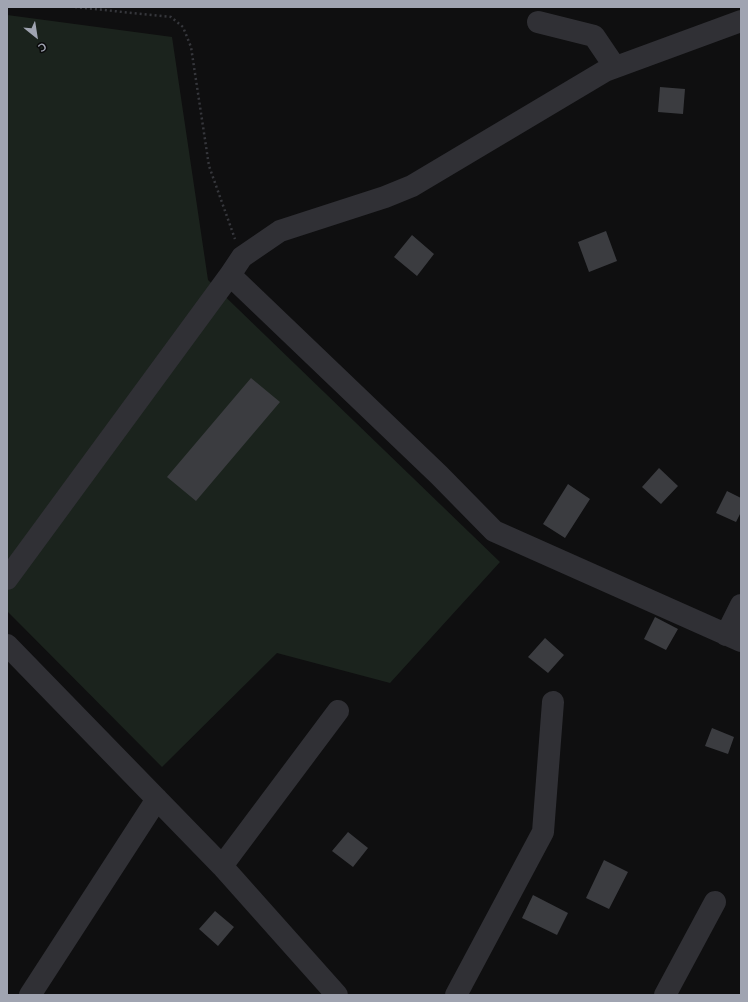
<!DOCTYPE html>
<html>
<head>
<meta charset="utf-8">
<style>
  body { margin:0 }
  #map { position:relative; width:748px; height:1002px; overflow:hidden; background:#0f0f10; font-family:"Nunito Sans",sans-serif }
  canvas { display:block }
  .frame { position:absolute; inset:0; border:8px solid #a0a4b1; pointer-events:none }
  .north { position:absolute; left:16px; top:16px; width:40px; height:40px; -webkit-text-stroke:3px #0a0a0b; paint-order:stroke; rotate:150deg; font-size:11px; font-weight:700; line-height:16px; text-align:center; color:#a0a4b1 }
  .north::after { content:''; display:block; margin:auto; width:14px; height:18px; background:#a0a4b1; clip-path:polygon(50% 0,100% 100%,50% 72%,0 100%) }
</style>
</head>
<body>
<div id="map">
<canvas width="748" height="1002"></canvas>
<div class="frame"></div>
<div class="north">С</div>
</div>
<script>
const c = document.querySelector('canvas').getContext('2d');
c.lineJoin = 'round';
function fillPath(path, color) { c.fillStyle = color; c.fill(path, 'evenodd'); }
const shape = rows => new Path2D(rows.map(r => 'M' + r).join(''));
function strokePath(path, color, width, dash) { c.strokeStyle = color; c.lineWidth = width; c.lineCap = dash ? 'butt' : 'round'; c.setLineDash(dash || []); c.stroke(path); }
fillPath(shape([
  [7,15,172,37,208,280,500,562,390,683,277,653,162,767,7,611]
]), '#1b231d');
fillPath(shape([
  [660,87,685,89,683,114,658,112],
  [606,231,617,261,589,272,578,242],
  [412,235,434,254,417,276,394,257],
  [251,378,280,402,196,501,167,477],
  [659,468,678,486,661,504,642,487],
  [568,484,590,499,565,538,543,524],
  [727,491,741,498,741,512,736,522,716,513],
  [655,617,678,629,666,650,644,639],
  [545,638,564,655,548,673,528,657],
  [712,728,734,737,728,754,705,746],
  [348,832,368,848,353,867,332,851],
  [604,860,628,872,609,909,586,898],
  [533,895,568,913,557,935,522,918],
  [215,911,234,927,218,946,199,929]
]), '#3b3c40');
strokePath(shape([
  [75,7,171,17,183,27,191,47,209,166,235,239]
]), '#36373c', 2.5, [2, 3]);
strokePath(shape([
  [538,22,594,36,615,67],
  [230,275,439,475,494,531,741,641],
  [7,579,230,275,242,257,280,231,385,197,412,186,605,71,741,21],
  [726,635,741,605],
  [7,645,222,866,337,995],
  [222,866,338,711],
  [30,995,157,799],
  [456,995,543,832,553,702],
  [665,995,715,902]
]), '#303035', 22);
</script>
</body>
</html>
